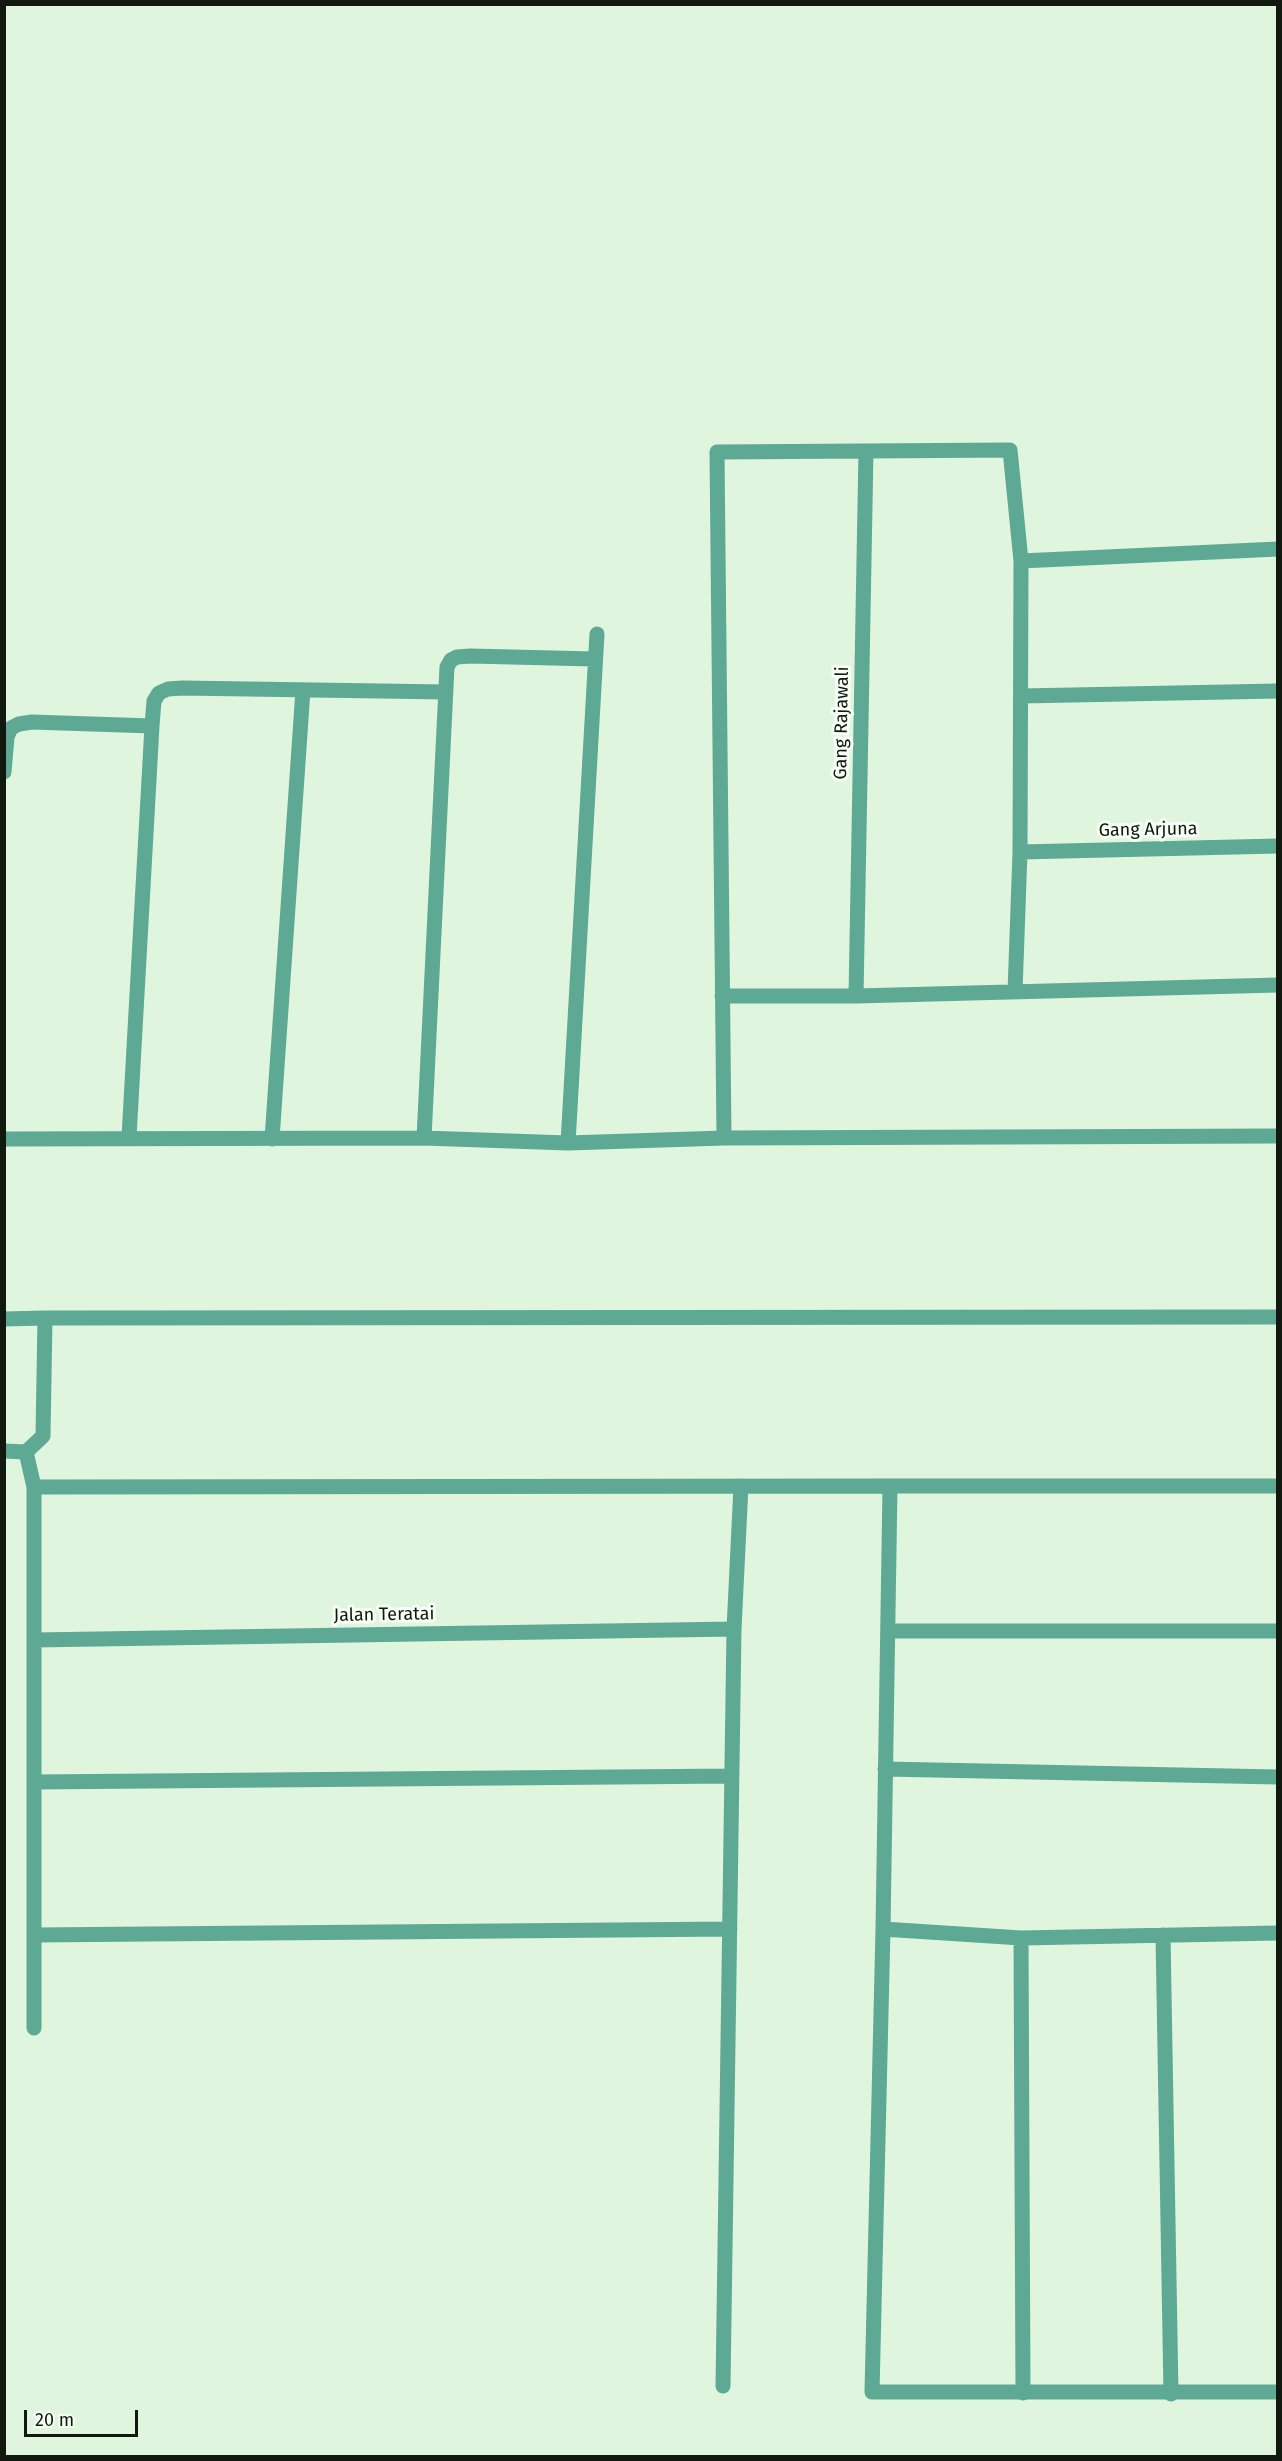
<!DOCTYPE html>
<html>
<head>
<meta charset="utf-8">
<style>
  body { margin:0 }
  #map { position:relative; width:1282px; height:2461px; overflow:hidden; background:#e0f5de; font-family:"Fira Sans",sans-serif }
  canvas { display:block }
  .frame { position:absolute; inset:0; border:6px solid #111810; pointer-events:none }
  .scale { position:absolute; left:24px; top:2410px; width:114px; height:27px; box-sizing:border-box; border:3px solid #111810; border-top:0; padding-left:8px; font-size:18px; line-height:21px; white-space:nowrap; color:#111810; -webkit-text-stroke:4px #f6fef5; paint-order:stroke }
</style>
</head>
<body>
<div id="map">
<canvas width="1282" height="2461"></canvas>
<div class="frame"></div>
<div class="scale">20 m</div>
</div>
<script>
const c = document.querySelector('canvas').getContext('2d');
c.lineJoin = 'round';
const shape = rows => new Path2D(rows.map(r => 'M' + r).join(''));
function strokePath(path, color, width, dash) { c.strokeStyle = color; c.lineWidth = width; c.lineCap = dash ? 'butt' : 'round'; c.setLineDash(dash || []); c.stroke(path); }
function write(font, color, halo, rows, align = 'center') {
  c.font = font + ' "Fira Sans",sans-serif'; c.lineWidth = 6; c.setLineDash([]); c.textBaseline = 'middle'; c.strokeStyle = halo; c.fillStyle = color; for (const [text, x, y, turn = 0] of rows) {
    c.save(); c.translate(x, y); c.rotate((+turn || 0) * Math.PI / 180); c.textAlign = isNaN(turn) ? turn : align; if (halo) c.strokeText(text, 0, 0); c.fillText(text, 0, 0); c.restore();
  }
}
strokePath(shape([
  [1021,696,1278,691],
  [4,772,7,737,11,728,19,724,32,722,152,726],
  [1020,852,1278,846],
  [1015,992,1020,852,1021,561],
  [722,996,856,996,1278,985],
  [856,996,866,451],
  [129,1137,152,726,154,701,159,693,168,689,182,688,446,692],
  [424,1138,447,667,451,660,457,657,470,656,595,659],
  [724,1138,717,452,1010,450,1021,561,1278,549],
  [4,1139,424,1138,568,1143,724,1138,1278,1136],
  [272,1139,303,690],
  [568,1143,597,634],
  [4,1319,45,1318],
  [4,1451,26,1452,43,1436,45,1318,1278,1317],
  [26,1452,34,1487,890,1486],
  [1278,1486,890,1486,883,1929,872,2392,1278,2392],
  [34,1487,34,2028],
  [888,1631,1278,1631],
  [34,1640,734,1629],
  [885,1769,1278,1777],
  [34,1782,732,1776],
  [883,1929,1021,1938,1278,1933],
  [34,1935,730,1929],
  [1163,1935,1171,2394],
  [1021,1938,1023,2393],
  [723,2386,734,1629,741,1486]
]), '#5da994', 15);
write('18px', '#111810', '#f6fef5', [
  ["Gang Rajawali",842,723,-89],
  ["Gang Arjuna",1148,830,-1],
  ["Jalan Teratai",384,1615,-1]
]);
</script>
</body>
</html>
